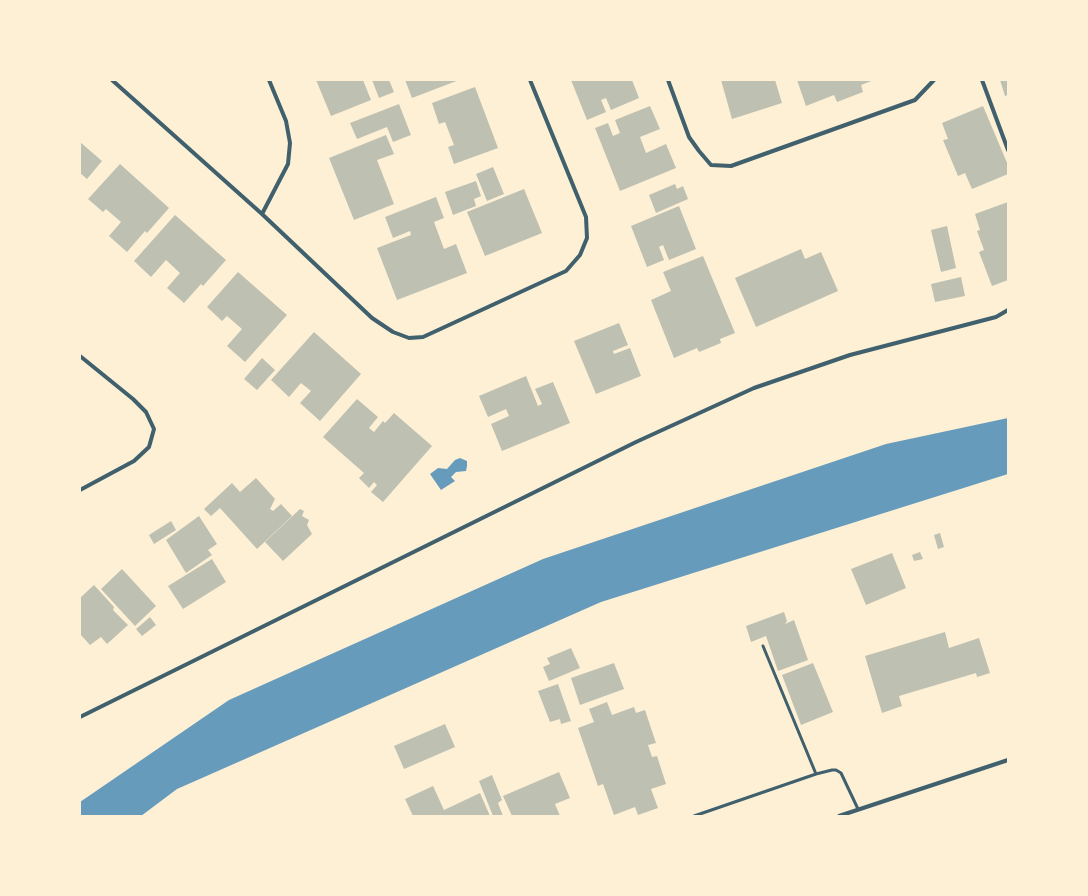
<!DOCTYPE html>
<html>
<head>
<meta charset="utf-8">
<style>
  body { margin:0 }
  #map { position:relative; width:1088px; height:896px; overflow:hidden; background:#fdf0d5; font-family:"PT Sans",sans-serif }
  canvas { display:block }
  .frame { position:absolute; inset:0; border:81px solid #fdf0d5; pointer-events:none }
</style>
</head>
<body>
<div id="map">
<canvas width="1088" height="896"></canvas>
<div class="frame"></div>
</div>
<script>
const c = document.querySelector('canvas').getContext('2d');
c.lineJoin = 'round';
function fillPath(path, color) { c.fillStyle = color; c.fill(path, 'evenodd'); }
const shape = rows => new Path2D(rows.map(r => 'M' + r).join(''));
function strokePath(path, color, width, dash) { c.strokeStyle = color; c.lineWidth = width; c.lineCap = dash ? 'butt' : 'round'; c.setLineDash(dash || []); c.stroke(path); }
fillPath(shape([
  [1008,418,1008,474,601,602,177,789,141,816,80,816,80,802,229,700,543,559,886,444],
  [460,458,467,461,467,466,466,471,456,472,451,477,455,481,441,490,430,474,438,468,447,469,455,460]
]), '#669bbc');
fillPath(shape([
  [316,80,363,80,371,100,331,116],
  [372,80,389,80,394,92,379,98],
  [405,80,459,80,412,98],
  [571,80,632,80,639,98,611,110,606,98,601,100,606,112,587,120],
  [721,80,775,80,782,103,732,119],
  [797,80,874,80,861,85,863,92,837,102,834,95,806,106],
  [1000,80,1008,80,1008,95,1005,96],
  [475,87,498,148,454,164,448,147,454,145,445,122,439,124,432,103],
  [399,104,411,135,393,142,387,127,357,139,350,123],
  [650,106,660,129,640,137,646,153,666,144,676,168,620,191,595,128,608,123,613,136,620,133,615,120],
  [983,106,1008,165,1008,174,972,189,965,173,958,176,943,140,948,139,942,123],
  [386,135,394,154,377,160,394,204,354,220,329,158],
  [80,142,102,161,87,179,80,173],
  [120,164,169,208,147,233,145,231,127,252,109,236,121,222,106,209,103,212,88,199],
  [493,167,504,194,487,201,476,174],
  [476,181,481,196,474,199,476,206,453,215,445,192],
  [675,184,677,189,683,186,688,199,656,213,649,195],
  [524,189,542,233,485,256,467,212],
  [436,197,444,218,434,222,444,249,456,244,467,273,397,300,377,248,411,235,410,231,393,238,385,217],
  [1008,202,1008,280,992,286,979,252,984,250,977,231,980,230,975,214],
  [679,206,696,249,669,260,663,245,659,247,664,260,647,267,631,226],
  [175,215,226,260,203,286,201,284,184,303,167,288,180,273,166,260,151,277,134,261],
  [947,226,956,268,941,272,931,230],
  [801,249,805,259,821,252,838,291,756,327,735,278],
  [703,256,735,333,720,339,721,343,699,352,697,348,674,358,651,300,671,291,663,272],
  [238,272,287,315,245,362,227,346,242,329,227,316,222,321,207,307],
  [961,277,965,296,935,302,931,284],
  [619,323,628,345,613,351,614,354,630,348,641,376,596,394,574,341],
  [314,332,361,374,320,421,300,403,311,391,301,383,289,397,271,380],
  [262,358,275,370,257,390,244,379],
  [526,376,538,406,542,404,535,389,553,382,570,423,502,451,491,424,509,416,506,409,488,417,479,396],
  [357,399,378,417,369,428,374,432,383,421,385,423,394,413,432,446,383,502,371,492,377,485,374,482,369,488,359,478,364,473,323,437],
  [256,478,275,499,270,509,273,511,281,504,292,516,257,549,220,508,211,516,204,509,232,483,240,492],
  [300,509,304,511,302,516,309,520,307,525,312,534,283,561,265,542],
  [199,516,217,544,208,550,212,555,186,573,166,540],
  [171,521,176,530,154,544,149,535],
  [940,533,944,547,938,549,934,535],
  [920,552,923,559,914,561,912,555],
  [892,553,906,588,866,605,851,569],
  [212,559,226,582,183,609,168,586],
  [122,569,156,606,135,626,101,589],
  [94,585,114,607,113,610,128,625,107,644,101,637,90,645,80,634,80,611,81,610,80,598],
  [784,612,787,621,785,624,794,620,808,660,778,671,766,636,751,642,746,626],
  [150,617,156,625,142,636,136,629],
  [945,632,949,648,979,638,990,673,977,677,976,673,899,696,902,706,882,713,865,656],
  [571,648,580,668,549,681,543,667,550,664,547,658],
  [614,663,624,689,580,705,571,678],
  [813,663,833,712,801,725,782,675],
  [558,684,571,721,561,724,560,719,550,722,538,691],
  [607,702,612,715,634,707,636,713,645,710,656,743,648,745,652,757,657,756,666,784,651,789,658,808,638,815,635,807,614,815,603,784,598,786,578,728,594,722,589,709],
  [445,724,455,747,404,769,394,746],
  [559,772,570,798,555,804,560,816,512,816,503,796],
  [492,775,502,800,498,803,503,816,493,816,479,781],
  [433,786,444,810,480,793,490,816,413,816,405,799]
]), '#bec0b2');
strokePath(shape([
  [763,646,816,774],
  [694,816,816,774,832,770,836,770,841,773,858,809]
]), '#3f606c', 3);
strokePath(shape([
  [112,80,262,214,372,318,393,332,409,338,423,337,566,271,580,255,587,238,586,217,530,80],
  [668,80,689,137,699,151,711,165,731,166,915,100,934,80],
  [982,80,1008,150],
  [262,214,288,164,290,143,286,121,269,80],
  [80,356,133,399,146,412,154,429,149,447,134,461,80,490],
  [80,717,636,442,754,388,850,355,996,317,1008,310],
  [839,816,1008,760]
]), '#3f606c', 4);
</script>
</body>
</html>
